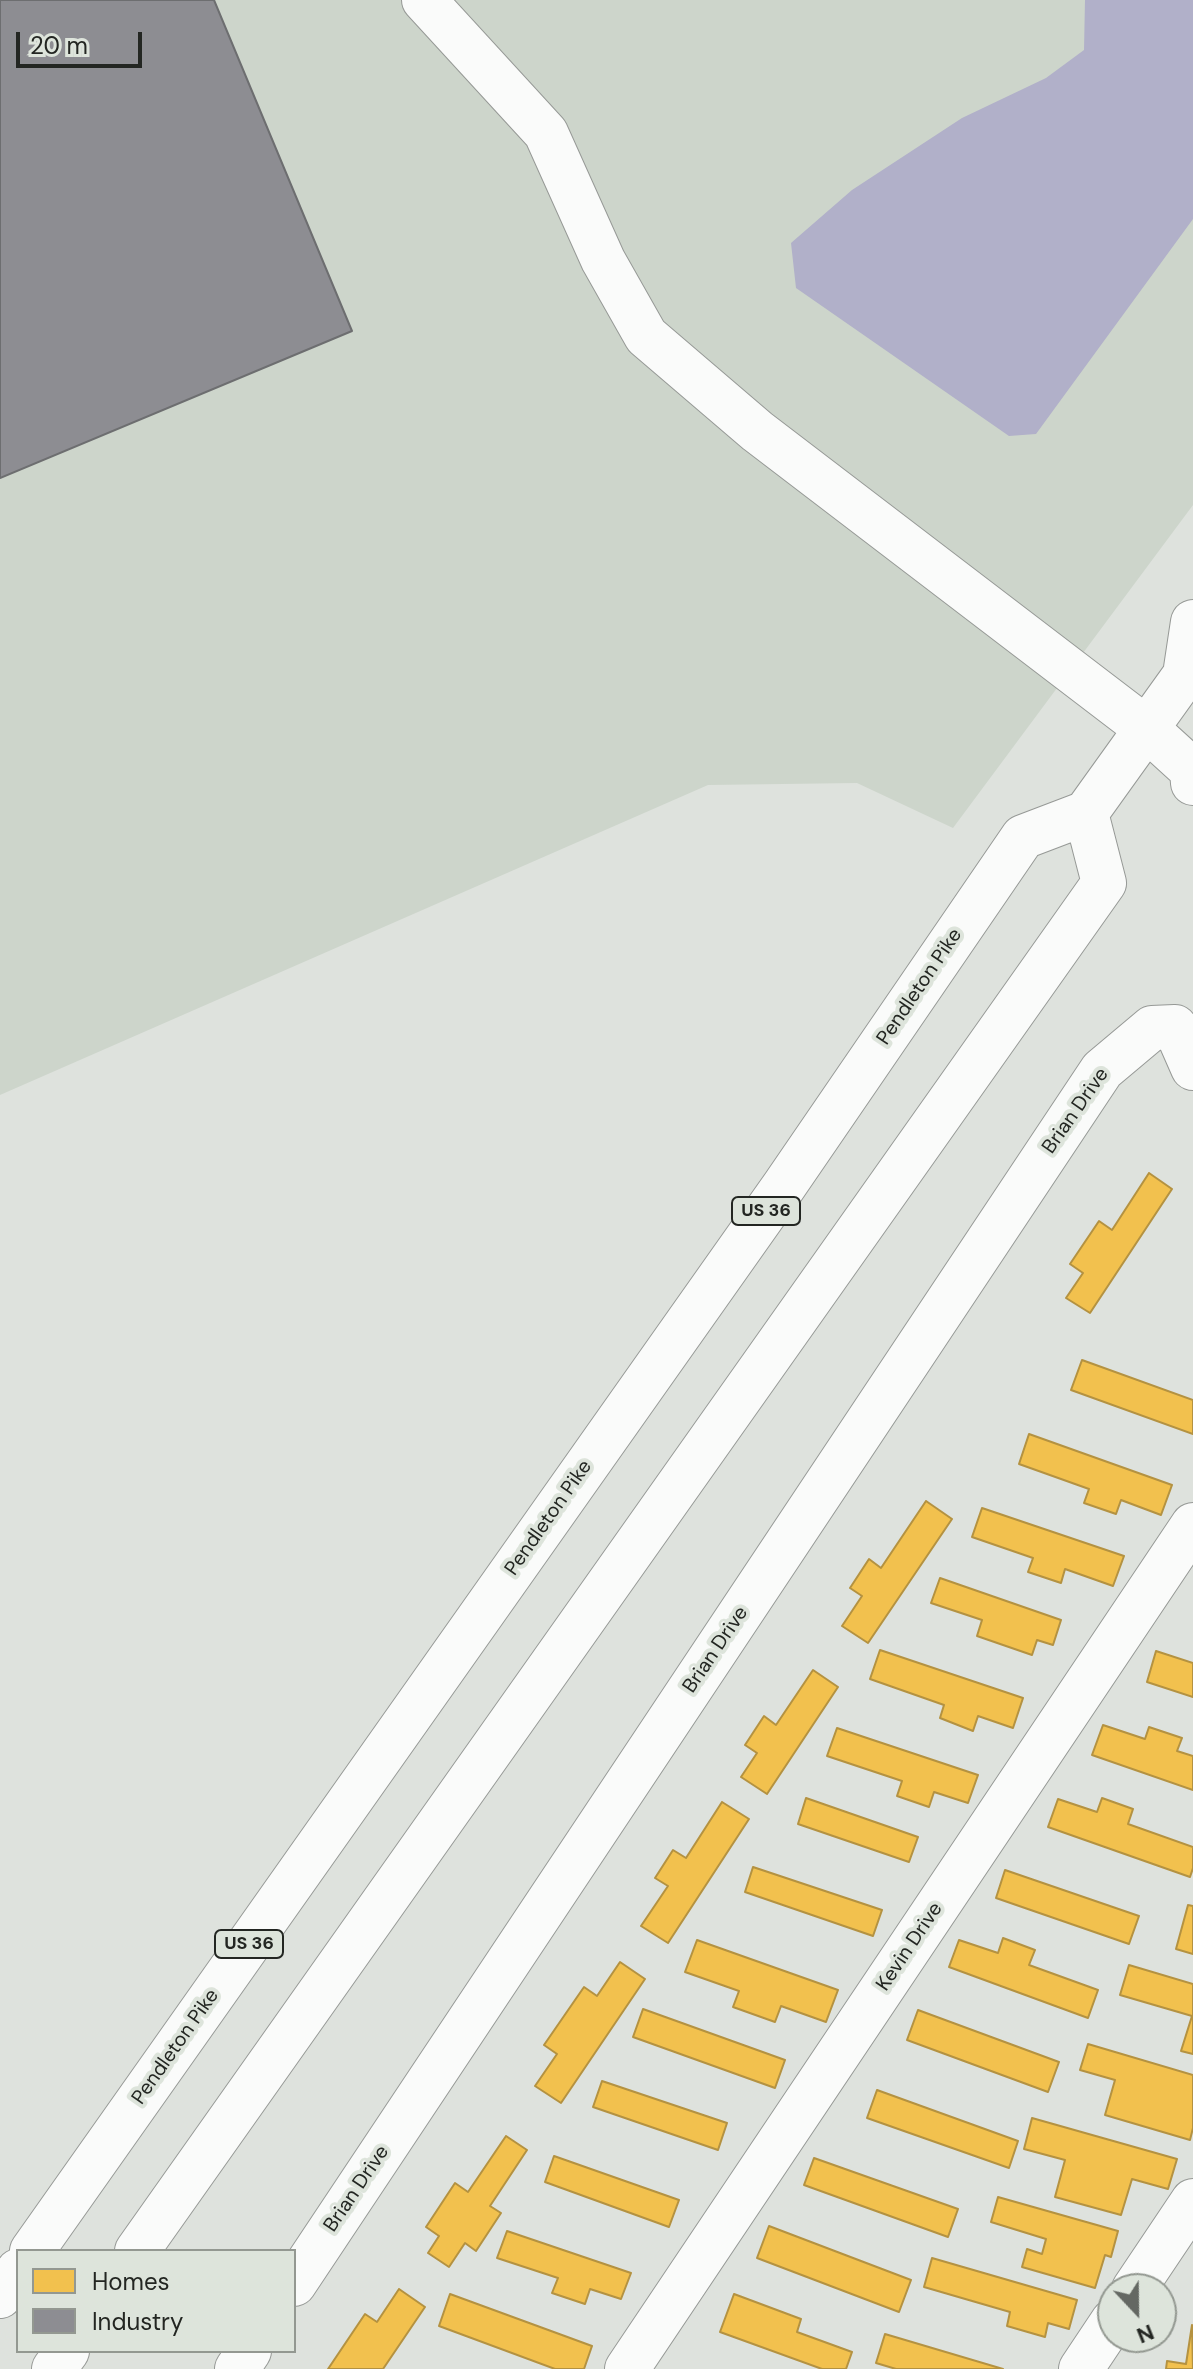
<!DOCTYPE html>
<html>
<head>
<meta charset="utf-8">
<style>
  body { margin:0 }
  #map { position:relative; width:1193px; height:2369px; overflow:hidden; background:#dee2dd; font-family:"DM Sans",sans-serif }
  canvas { display:block }
  .legend { position:absolute; left:16px; top:2249px; width:280px; height:104px; box-sizing:border-box; background:#dde4db; border:2px solid #939891; margin:0; padding:10px 14px; list-style:none; font-size:24px; color:#232622 }
  .legend li { display:flex; align-items:center; gap:16px; height:40px }
  .legend b { width:40px; border:2px solid #939891 }
  .north { position:absolute; left:1097px; top:2273px; width:80px; height:80px; box-sizing:border-box; background:#dde4db; border:2px solid #939891; border-radius:50%; rotate:158deg; font-size:22px; font-weight:700; line-height:32px; text-align:center; color:#232622 }
  .north::after { content:''; display:block; margin:auto; width:28px; height:36px; background:#646863; clip-path:polygon(50% 0,100% 100%,50% 72%,0 100%) }
  .scale { position:absolute; left:16px; top:32px; width:126px; height:36px; box-sizing:border-box; border:4px solid #232622; border-top:0; padding-left:10px; font-size:24px; line-height:28px; white-space:nowrap; color:#232622; -webkit-text-stroke:6px #dde4db; paint-order:stroke }
</style>
</head>
<body>
<div id="map">
<canvas width="1193" height="2369"></canvas>
<ul class="legend">
<li><b style="height:22px;background:#f2c14e"></b>Homes</li>
<li><b style="height:22px;background:#8d8d92"></b>Industry</li>
</ul>
<div class="north">N</div>
<div class="scale">20 m</div>
</div>
<script>
const c = document.querySelector('canvas').getContext('2d');
c.lineJoin = 'round';
function fillPath(path, color) { c.fillStyle = color; c.fill(path, 'evenodd'); }
const shape = rows => new Path2D(rows.map(r => 'M' + r).join(''));
function strokePath(path, color, width, dash) { c.strokeStyle = color; c.lineWidth = width; c.lineCap = dash ? 'butt' : 'round'; c.setLineDash(dash || []); c.stroke(path); }
function write(font, color, halo, rows, align = 'center') {
  c.font = font + ' "DM Sans",sans-serif'; c.lineWidth = 8; c.setLineDash([]); c.textBaseline = 'middle'; c.strokeStyle = halo; c.fillStyle = color; for (const [text, x, y, turn = 0] of rows) {
    c.save(); c.translate(x, y); c.rotate((+turn || 0) * Math.PI / 180); c.textAlign = isNaN(turn) ? turn : align; if (halo) c.strokeText(text, 0, 0); c.fillText(text, 0, 0); c.restore();
  }
}
fillPath(shape([
  [0,0,1193,0,1193,505,953,828,857,783,708,785,0,1095]
]), '#cdd5cb');
fillPath(shape([
  [1085,0,1193,0,1193,219,1036,434,1009,436,796,288,791,243,852,190,962,118,1046,78,1084,50]
]), '#b1b0c9');
const homes = shape([
  [1149,1173,1172,1189,1090,1313,1066,1298,1083,1273,1070,1264,1099,1221,1112,1230,1149,1173],
  [1082,1360,1193,1400,1193,1434,1071,1390,1082,1360],
  [1029,1434,1172,1485,1161,1515,1121,1500,1116,1514,1084,1503,1089,1489,1019,1464,1029,1434],
  [926,1501,952,1519,868,1643,842,1626,862,1596,850,1588,869,1559,881,1568,926,1501],
  [982,1508,1124,1556,1113,1586,1065,1569,1061,1583,1028,1572,1033,1558,972,1537,982,1508],
  [940,1578,1061,1620,1053,1645,1037,1640,1032,1655,977,1636,982,1620,931,1603,940,1578],
  [880,1650,1023,1698,1013,1728,978,1716,973,1731,940,1718,944,1705,870,1679,880,1650],
  [1156,1651,1193,1663,1193,1697,1147,1682,1156,1651],
  [813,1670,838,1687,767,1794,741,1777,757,1753,745,1745,764,1716,776,1725,813,1670],
  [1103,1725,1145,1739,1149,1727,1182,1738,1177,1751,1193,1756,1193,1790,1092,1755,1103,1725],
  [837,1728,978,1775,968,1803,934,1792,929,1807,897,1796,902,1781,827,1756,837,1728],
  [806,1798,918,1837,909,1862,798,1824,806,1798],
  [1102,1798,1133,1809,1128,1824,1193,1847,1193,1868,1190,1877,1048,1827,1058,1799,1097,1812,1102,1798],
  [722,1802,749,1819,668,1943,641,1926,668,1886,655,1878,673,1850,686,1858,722,1802],
  [753,1867,882,1910,873,1936,745,1892,753,1867],
  [1005,1870,1139,1916,1129,1944,996,1898,1005,1870],
  [1188,1905,1193,1906,1193,1954,1176,1949,1188,1905],
  [1003,1938,1035,1950,1029,1965,1098,1990,1088,2018,949,1967,959,1940,998,1953,1003,1938],
  [697,1940,838,1990,826,2022,781,2006,775,2022,733,2007,739,1991,685,1972,697,1940],
  [620,1962,645,1979,561,2103,535,2086,557,2054,544,2045,584,1987,597,1996,620,1962],
  [1129,1965,1193,1984,1193,2054,1181,2051,1192,2016,1120,1995,1129,1965],
  [643,2009,785,2060,775,2088,633,2037,643,2009],
  [918,2010,1059,2062,1048,2092,907,2040,918,2010],
  [1088,2044,1193,2075,1193,2128,1190,2140,1105,2115,1115,2080,1080,2070,1088,2044],
  [602,2081,727,2123,718,2150,593,2107,602,2081],
  [877,2090,1018,2141,1009,2168,867,2118,877,2090],
  [1032,2118,1177,2159,1168,2189,1132,2179,1121,2215,1055,2197,1065,2160,1024,2149,1032,2118],
  [506,2136,527,2150,490,2206,501,2213,476,2251,465,2243,449,2267,428,2253,439,2236,426,2227,455,2183,468,2192,506,2136],
  [554,2156,679,2200,669,2227,545,2182,554,2156],
  [814,2158,958,2209,948,2237,804,2185,814,2158],
  [998,2197,1118,2231,1111,2257,1105,2255,1095,2288,1022,2267,1027,2249,1042,2254,1046,2239,991,2222,998,2197],
  [769,2226,911,2280,899,2312,757,2258,769,2226],
  [507,2231,631,2273,621,2299,590,2289,585,2304,552,2293,558,2278,497,2258,507,2231],
  [932,2258,1077,2300,1069,2329,1048,2323,1045,2337,1007,2326,1010,2312,924,2287,932,2258],
  [399,2289,425,2307,383,2369,328,2369,365,2314,377,2322,399,2289],
  [450,2294,592,2346,584,2369,555,2369,439,2326,450,2294],
  [734,2294,801,2319,797,2332,852,2352,846,2369,822,2369,720,2332,734,2294],
  [1192,2325,1193,2369,1166,2369,1167,2361,1186,2364,1192,2325],
  [885,2334,1003,2369,896,2369,876,2363,885,2334]
]);
fillPath(homes, '#f2c14e');
strokePath(homes, '#b49241', 2);
const industry = shape([
  [0,0,214,0,352,331,0,478,0,0]
]);
fillPath(industry, '#8d8d92');
strokePath(industry, '#6d6e70', 2);
const minor = shape([
  [424,0,546,133,603,260,646,336,757,431,1147,729,1192,770,1193,783],
  [294,2284,1102,1070,1152,1028,1175,1027,1193,1068],
  [1134,2289,1193,2201],
  [237,2369,249,2351],
  [627,2369,1193,1525],
  [1081,2369,1113,2321]
]);
const major = shape([
  [32,2251,784,1186,1023,837,1086,813,1185,675,1193,622],
  [137,2251,1104,883,1086,813],
  [0,2296,18,2271],
  [54,2369,67,2351]
]);
strokePath(minor, '#969996', 46);
strokePath(major, '#969996', 46);
strokePath(minor, '#fafbfa', 44);
strokePath(major, '#fafbfa', 44);
for (const [x, y, w] of [
  [766,1211,68],
  [249,1944,68]
]) { const box = new Path2D(); box.roundRect(x - w / 2, y - 14, w, 28, 6); c.fillStyle = '#dde4db'; c.fill(box); strokePath(box, '#232622', 2); }
write('bold 18px', '#232622', null, [
  ["US 36",766,1211],
  ["US 36",249,1944]
]);
write('20px', '#232622', '#dde4db', [
  ["Pendleton Pike",920,987,-56],
  ["Brian Drive",1076,1111,-55],
  ["Pendleton Pike",549,1518,-55],
  ["Brian Drive",716,1650,-56],
  ["Kevin Drive",910,1947,-56],
  ["Pendleton Pike",176,2047,-55],
  ["Brian Drive",357,2189,-56]
]);
</script>
</body>
</html>
